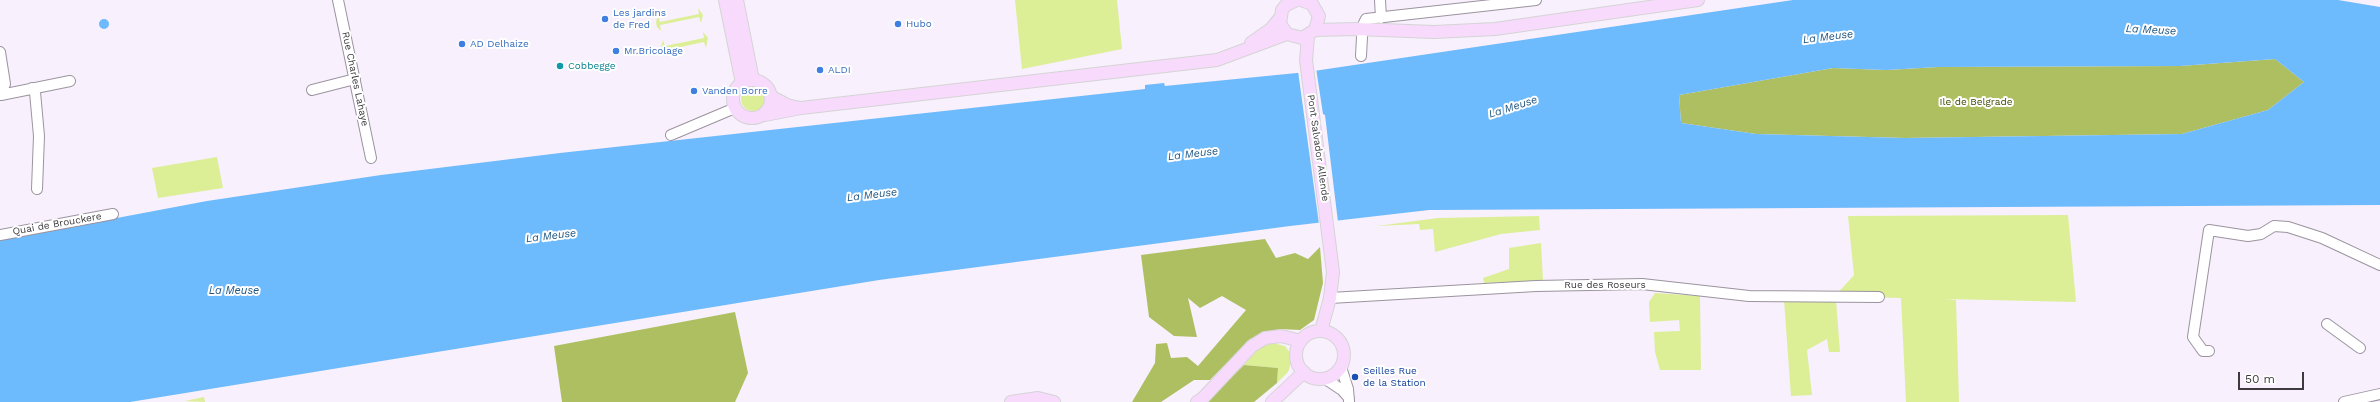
<!DOCTYPE html>
<html>
<head>
<meta charset="utf-8">
<style>
  body { margin:0 }
  #map { position:relative; width:2380px; height:402px; overflow:hidden; background:#f8f0fc; font-family:"Work Sans",sans-serif }
  canvas { display:block }
  .scale { position:absolute; left:2238px; top:372px; width:66px; height:18px; box-sizing:border-box; border:2px solid #3c3a3e; border-top:0; padding-left:5px; font-size:12px; line-height:14px; white-space:nowrap; color:#3c3a3e; -webkit-text-stroke:3px #fff; paint-order:stroke }
</style>
</head>
<body>
<div id="map">
<canvas width="2380" height="402"></canvas>
<div class="scale">50 m</div>
</div>
<script>
const c = document.querySelector('canvas').getContext('2d');
c.lineJoin = 'round';
function fillPath(path, color) { c.fillStyle = color; c.fill(path, 'evenodd'); }
const shape = rows => new Path2D(rows.map(r => 'M' + r).join(''));
function strokePath(path, color, width, dash) { c.strokeStyle = color; c.lineWidth = width; c.lineCap = dash ? 'butt' : 'round'; c.setLineDash(dash || []); c.stroke(path); }
function write(font, color, halo, rows, align = 'center') {
  c.font = font + ' "Work Sans",sans-serif'; c.lineWidth = 4; c.setLineDash([]); c.textBaseline = 'middle'; c.strokeStyle = halo; c.fillStyle = color; for (const [text, x, y, turn = 0] of rows) {
    c.save(); c.translate(x, y); c.rotate((+turn || 0) * Math.PI / 180); c.textAlign = isNaN(turn) ? turn : align; if (halo) c.strokeText(text, 0, 0); c.fillText(text, 0, 0); c.restore();
  }
}
fillPath(shape([
  [1015,0,1117,0,1122,49,1022,69],
  [698,8,703,15,701,23,699,17,660,25,661,31,657,27,656,22,658,16,660,22,699,14],
  [703,32,708,38,706,48,704,42,666,50,667,56,662,51,661,47,663,40,665,46,704,38],
  '741 99a12 12 0 1 1 24 0a12 12 0 1 1-24 0Z',
  [217,157,223,188,158,198,152,168],
  [2068,215,2076,302,1946,299,1956,300,1959,402,1906,402,1901,298,1835,296,1854,275,1848,216],
  [1539,216,1540,230,1501,234,1435,252,1433,229,1420,230,1419,224,1377,226,1438,218],
  [1541,243,1543,281,1484,283,1483,278,1509,269,1509,248],
  [1655,293,1700,296,1701,370,1660,370,1655,352,1654,332,1680,331,1679,320,1650,322,1649,302],
  [1784,300,1836,300,1840,352,1829,352,1827,339,1807,350,1812,395,1791,396],
  [1273,343,1285,346,1293,357,1288,372,1277,383,1278,368,1244,365,1259,348],
  [204,397,205,402,185,401]
]), '#dcee96');
fillPath(shape([
  [2275,59,2304,82,2268,110,2182,134,1905,138,1756,134,1681,123,1679,95,1833,68,1886,70,1938,67,2180,66],
  [1265,239,1276,258,1295,253,1308,259,1320,247,1323,283,1314,320,1300,330,1280,329,1250,339,1210,380,1194,380,1161,402,1132,402,1155,363,1156,344,1167,343,1171,358,1187,357,1198,366,1246,310,1222,296,1200,308,1188,298,1197,337,1174,336,1149,317,1141,255],
  [735,312,748,373,735,402,562,402,554,346],
  [1244,365,1278,368,1277,383,1254,402,1205,402]
]), '#aebf61');
fillPath(shape([
  [1793,0,2338,0,2380,7,2380,205,1429,210,1290,226,879,280,130,402,0,402,0,240,207,201,381,175,560,153,1145,89,1145,85,1164,83,1165,86,1307,72],
  [2275,59,2304,82,2268,110,2182,134,1905,138,1756,134,1681,123,1679,95,1833,68,1886,70,1938,67,2180,66],
  '99 24a5 5 0 1 1 10 0a5 5 0 1 1-10 0Z'
]), '#6dbafc');
fillPath(shape([
  [1316,68,1323,114,1325,115,1338,222,1319,224,1298,71]
]), '#f8f0fc');
const minor = shape([
  [338,0,371,158],
  [1380,0,1381,18],
  [1364,23,1366,19,1536,0],
  [0,52,5,84,0,95],
  [1361,56,1362,37],
  [32,88,35,92,39,136,37,189],
  [312,90,355,79],
  [1,95,70,81],
  [671,135,735,108],
  [0,235,113,214],
  [1330,298,1536,286,1642,284,1749,296,1879,297],
  [2327,324,2360,348],
  [2209,351,2203,351,2193,337,2209,230,2248,236,2261,234,2274,226,2288,227,2322,238,2380,265],
  [1341,367,1348,389,1349,402],
  [1324,378,1342,390,1349,398],
  [2344,402,2380,394]
]);
const major = shape([
  [725,0,742,83],
  [737,0,753,80],
  [1297,0,1286,5,1282,10,1280,24,1287,34,1302,38,1315,30,1319,16,1312,4,1301,0],
  [1315,30,1356,29,1434,32,1495,29,1698,0],
  [1308,37,1306,60,1333,272,1330,298,1321,331],
  [1251,43,1271,29,1280,18],
  '733 99a19 19 0 1 1 38 0a19 19 0 1 1-38 0Z',
  [772,97,787,105,800,108],
  [765,115,801,108,1217,60,1287,34],
  '1296 355a24 24 0 1 1 48 0a24 24 0 1 1-48 0Z',
  [1011,402,1038,398,1054,402],
  [1197,402,1203,398,1252,346,1265,338,1281,336,1301,341],
  [1272,402,1304,372]
]);
strokePath(minor, '#9b949f', 12);
strokePath(major, '#d4d4d5', 14);
strokePath(minor, '#fff', 10);
strokePath(major, '#f8dbfc', 12);
for (const [x, y, r, color] of [
  [605,19,4,"#3f7fe0"],
  [898,24,4,"#3f7fe0"],
  [462,44,4,"#3f7fe0"],
  [616,51,4,"#3f7fe0"],
  [560,66,4,"#0f9aa8"],
  [820,70,4,"#3f7fe0"],
  [694,91,4,"#3f7fe0"],
  [1355,377,4,"#1a4fb4"]
]) { const dot = new Path2D(); dot.arc(x, y, r, 0, 2 * Math.PI); c.fillStyle = color; c.fill(dot); strokePath(dot, '#fff', 1.5); }
write('10px', '#366cbe', '#fff', [
  ["Les jardins",613,13],
  ["de Fred",613,25],
  ["Hubo",906,24],
  ["AD Delhaize",470,44],
  ["Mr.Bricolage",624,51],
  ["ALDI",828,70],
  ["Vanden Borre",702,91]
], 'left');
write('10px', '#0d838f', '#fff', [
  ["Cobbegge",568,66]
], 'left');
write('10px', '#3c3a3e', '#fff', [
  ["Rue Charles Lahaye",355,79,78],
  ["Pont Salvador Allende",1318,148,82],
  ["Quai de Brouckere",57,224,-10],
  ["Rue des Roseurs",1605,285]
]);
write('10px', '#3f4900', '#fff', [
  ["Ile de Belgrade",1976,102]
]);
write('10px', '#164399', '#fff', [
  ["Seilles Rue",1363,371],
  ["de la Station",1363,383]
], 'left');
write('italic 11px', '#205782', '#fff', [
  ["La Meuse",2151,30,3],
  ["La Meuse",1828,37,-7],
  ["La Meuse",1513,107,-18],
  ["La Meuse",1193,154,-7],
  ["La Meuse",872,195,-7],
  ["La Meuse",551,236,-7],
  ["La Meuse",234,291]
]);
</script>
</body>
</html>
